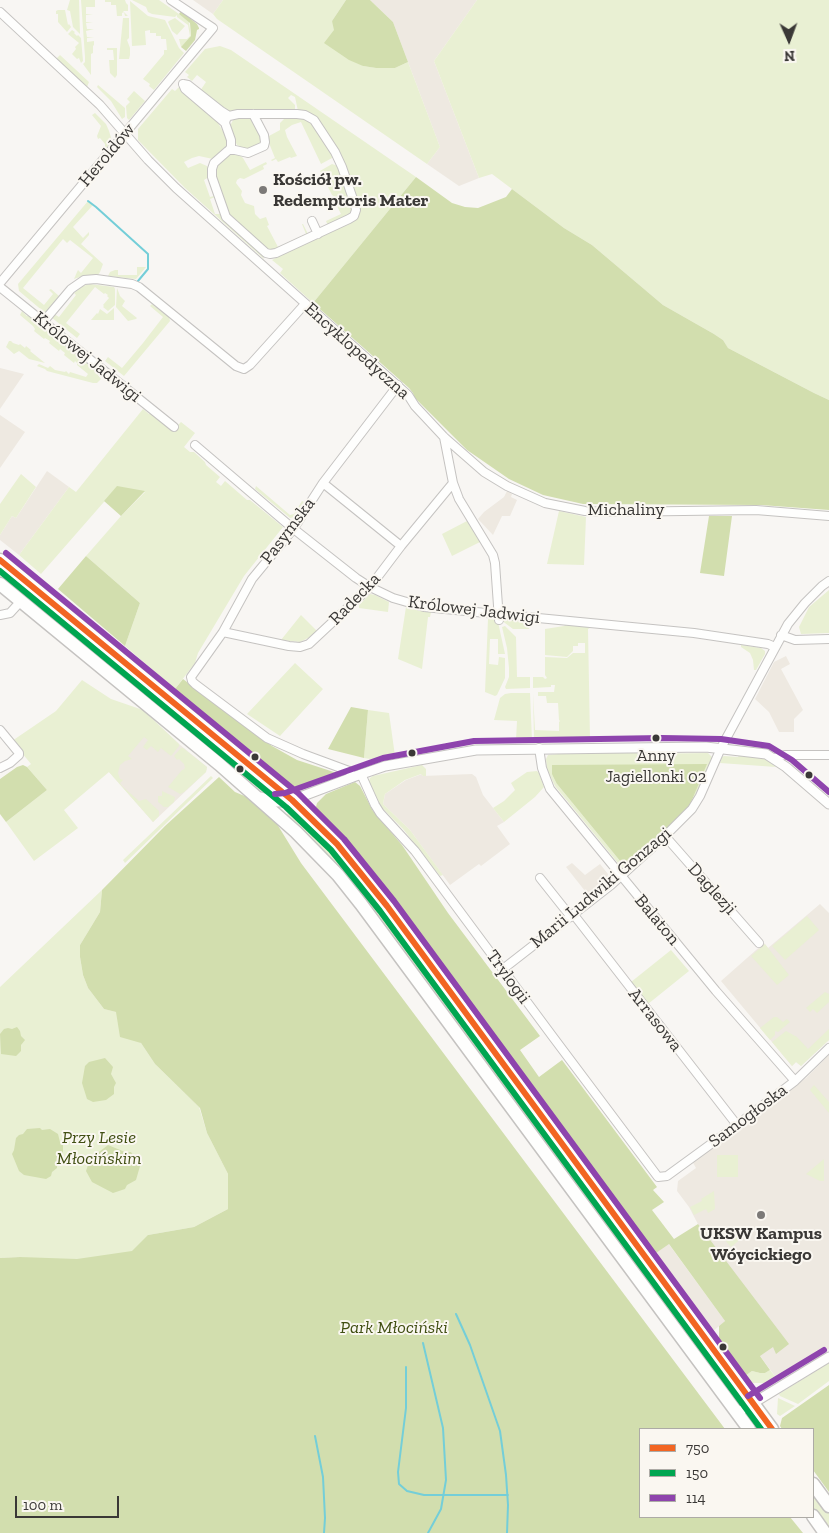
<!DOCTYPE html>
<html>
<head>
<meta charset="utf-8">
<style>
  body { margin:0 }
  #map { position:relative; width:829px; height:1533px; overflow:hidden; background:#f8f6f3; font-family:"Zilla Slab",serif }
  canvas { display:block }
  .legend { position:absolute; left:639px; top:1428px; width:175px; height:90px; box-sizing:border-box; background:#faf7f1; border:1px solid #adaba6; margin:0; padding:6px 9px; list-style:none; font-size:15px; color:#3a3836 }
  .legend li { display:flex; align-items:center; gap:10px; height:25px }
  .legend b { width:25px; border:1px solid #adaba6 }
  .north { position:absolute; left:764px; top:15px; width:50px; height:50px; -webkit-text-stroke:4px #faf7f1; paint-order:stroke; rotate:178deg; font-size:14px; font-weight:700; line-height:20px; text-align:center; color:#3a3836 }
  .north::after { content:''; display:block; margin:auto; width:18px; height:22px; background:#3a3836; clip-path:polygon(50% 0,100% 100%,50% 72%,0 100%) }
  .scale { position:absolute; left:15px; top:1496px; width:104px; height:22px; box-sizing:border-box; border:2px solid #3a3836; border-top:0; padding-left:6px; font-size:15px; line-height:18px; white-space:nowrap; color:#3a3836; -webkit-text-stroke:4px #faf7f1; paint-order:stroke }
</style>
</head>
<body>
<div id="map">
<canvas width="829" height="1533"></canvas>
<ul class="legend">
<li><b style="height:6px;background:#f26522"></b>750</li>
<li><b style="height:6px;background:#00a651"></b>150</li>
<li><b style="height:6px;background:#8e44ad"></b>114</li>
</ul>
<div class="north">N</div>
<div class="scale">100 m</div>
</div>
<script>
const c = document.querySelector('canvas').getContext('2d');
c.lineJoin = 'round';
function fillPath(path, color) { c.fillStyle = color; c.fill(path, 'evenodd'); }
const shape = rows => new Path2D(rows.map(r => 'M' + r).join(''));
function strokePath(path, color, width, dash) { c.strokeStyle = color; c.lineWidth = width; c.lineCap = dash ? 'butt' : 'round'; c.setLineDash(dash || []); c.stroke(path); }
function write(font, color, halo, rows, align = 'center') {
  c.font = font + ' "Zilla Slab",serif'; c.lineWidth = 4; c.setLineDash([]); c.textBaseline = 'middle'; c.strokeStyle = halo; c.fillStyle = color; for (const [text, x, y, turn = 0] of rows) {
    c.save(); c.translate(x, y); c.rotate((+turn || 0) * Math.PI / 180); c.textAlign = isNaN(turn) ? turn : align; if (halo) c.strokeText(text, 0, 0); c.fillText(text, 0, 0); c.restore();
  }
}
fillPath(shape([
  [193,0,223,0,213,14],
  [370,0,477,0,434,61,479,178,459,186,427,164,440,147,393,22],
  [0,368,24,374,0,409],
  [0,415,25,432,0,468],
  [47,471,69,487,19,555,0,540,0,535,12,516,16,518],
  [507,491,512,494,511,497,517,500,510,516,502,516,493,535,478,519,484,512,504,497],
  [786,656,790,664,781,669,803,710,794,719,794,732,779,732,769,712,755,699,774,662],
  [153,720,179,744,207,767,206,772,153,822,109,772],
  [422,774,423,776,472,774,476,777,483,795,504,822,497,826,510,844,481,866,479,864,450,885,410,830,383,804,385,794,406,780],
  [572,863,585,875,600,864,608,874,607,879,589,896,566,867],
  [820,904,829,913,829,1040,801,1066,796,1062,792,1066,721,981,764,943,768,948],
  [829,1055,829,1349,777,1379,689,1259,709,1240,700,1228,689,1207,677,1191,678,1181,696,1168,692,1161,806,1078],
  [668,1243,725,1321,711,1333,700,1317,693,1318,669,1283,652,1256]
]), '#eee9e1');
fillPath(shape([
  [70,0,79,0,80,34,73,27,70,11,67,10],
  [81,0,95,0,95,7,86,7,86,14,93,14,86,15,86,22,93,22,86,23,87,29,94,29,86,31,87,37,94,37,87,38,87,42,94,41,94,45,93,46,93,53,91,54,91,75,83,64,85,62,85,57],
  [105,0,125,0,126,3,128,5,128,11,123,11,128,16,125,16,124,12,122,13,122,16,117,16,116,5,111,5,111,2,105,2],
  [132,0,159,0,189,21,191,38,181,47,179,39,187,39,190,36,188,25,177,17,177,15,175,17,152,14,148,12,146,7],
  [223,0,346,0,332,21,363,66,376,68,395,68,408,62,440,147,427,164,217,19,213,14],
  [477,0,829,0,829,400,814,393,728,348,723,340,714,334,663,305,592,245,564,228,492,174,479,178,434,61],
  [130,1,148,16,165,20,179,48,184,53,154,90,149,86,150,84,143,79,164,54,164,50,167,50,166,39,161,39,161,36,156,36,156,33,150,33,150,30,145,31,146,45,132,46],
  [58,10,65,10,68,25,69,24,71,27,67,32,58,22,58,14,56,14,56,11],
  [123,18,129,18,129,38,127,40,130,48,130,55,129,59,119,59],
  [175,18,185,26,177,35,172,31,168,22,169,21],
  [72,30,75,32,74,33,77,36,78,35,81,38,83,61,81,63,79,58,77,59,72,54,76,49,75,47,79,43,68,34],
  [220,46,231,50,416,177,313,303,280,273,283,269,272,260,358,215,321,123,298,111,295,97,291,95,288,98,295,105,295,110,294,112,228,111,223,109,200,91,206,82,197,75,192,81,187,77,189,75,185,72,205,49],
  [107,48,117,48,117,75,115,78,110,73,109,60,114,60,113,50,107,50],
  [60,55,89,82,87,87,56,59],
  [98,85,125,108,125,117,122,119,111,101,97,87],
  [179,87,215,118,224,133,227,142,225,149,213,159,199,156,192,158,184,162,188,168,200,163,207,166,209,169,209,177,204,180,210,197,214,196,215,197,210,199,215,214,221,214,223,218,261,251,264,259,185,188,138,140,138,129,172,89,175,91],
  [134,91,145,101,129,120,127,118,126,106,130,102,127,99],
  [95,113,106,124,109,131,112,141,106,148,105,148,105,144,100,138,98,139,97,136,101,126,92,115],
  [251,117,263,139,263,142,249,149,245,149,237,145,231,132,230,126,234,118],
  [286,117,300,117,310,120,333,154,332,158,321,164,301,122,292,125,285,130,287,137,297,156,291,158,290,157,278,162,276,159,272,161,271,160,275,158,267,138,269,136,280,130,280,123],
  [234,154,238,154,243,158,250,170,266,162,267,164,263,166,264,169,244,179,240,178,237,180,236,183,242,191,241,195,245,203,254,206,255,214,260,219,266,217,269,225,267,226,278,247,306,234,302,224,303,224,308,234,277,249,268,249,229,216,215,176,216,165,225,157],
  [332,164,338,166,352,207,350,215,328,226,326,221,341,214,334,200,335,197,332,195,320,171],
  [88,201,93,205,73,227,83,238,89,232,89,235,81,244,103,264,100,272,98,275,86,275,74,279,77,272,78,270,81,273,93,258,70,240,67,243,63,239,23,288,44,305,53,294,49,290,51,289,59,296,46,312,44,312,19,291,18,284],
  [137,267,146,267,136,279,108,276,110,272,115,270,118,270,118,275,137,275],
  [90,284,114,287,115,289,115,305,108,311,103,307,104,306,103,305,109,298,107,296,108,295,105,293,104,294,95,287,66,323,80,334,77,338,51,317,54,314,59,317,76,295,74,293,83,286],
  [117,288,120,296,125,301,122,306,137,318,136,319,128,321,116,307],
  [152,304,169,317,170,321,124,376,105,361,108,357,122,368,143,343,163,317,150,306],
  [114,308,114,320,91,320,97,313,98,314,100,309,107,314],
  [22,311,27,316,31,315,50,331,51,335,95,370,101,372,98,375,101,379,97,383,93,383,47,371,45,369,37,366,39,364,48,368,50,366,55,370,65,372,66,371,69,374,70,372,86,377,88,374,77,365,77,363,75,361,74,363,64,355,65,353,60,349,59,351,49,343,50,341,45,338,44,339,34,331,35,329,33,326,20,315],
  [9,341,11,341,13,343,19,345,20,344,25,348,26,346,31,350,30,351,45,363,29,359,19,351,14,354,6,347],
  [143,409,149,414,153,414,175,428,181,422,195,433,184,447,190,452,194,452,205,462,206,465,220,477,216,482,221,486,225,481,247,500,250,500,283,527,244,576,198,653,195,663,175,689,125,646,140,603,86,556,121,516,145,492,117,487,41,574,19,555,69,487,76,492],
  [21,474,36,487,16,518,12,516,0,535,0,504],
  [256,486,290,515,294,514,302,501,304,502,295,517,290,518,255,489],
  [559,511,586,517,584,565,547,564],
  [467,521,480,542,452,556,442,534],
  [0,565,154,691,147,699,0,579],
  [829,590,829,633,801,634,799,627,809,607],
  [370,594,375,595,389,602,388,612,359,608,359,605],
  [406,607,431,612,430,617,428,617,422,669,398,659],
  [301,615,318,632,314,635,300,642,281,640],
  [488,619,497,620,498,622,505,654,498,654,498,639,490,639,489,664,498,665,499,657,505,658,505,678,497,695,495,696,485,692],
  [505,619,530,622,529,629,513,629,501,620],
  [565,625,591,627,590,628,588,629,590,739,534,740,533,693,535,730,559,731,559,722,560,721,559,720,558,703,547,703,546,696,538,696,538,692,554,692,555,685,551,685,551,687,533,688,533,677,543,677,545,679,547,678,545,675,545,657,567,658,573,653,585,653,585,643,578,643,578,646,573,646,573,651,567,657,545,655,545,629,564,626],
  [505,626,516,637,517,677,530,677,530,688,506,689,505,687,509,677,509,668,507,648,502,627],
  [741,645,761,648,765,651,765,654,756,670,754,670,753,660,750,653,741,647],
  [295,663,323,689,280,736,247,714],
  [82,680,111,699,143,710,179,744,179,746,171,756,161,748,158,752,151,746,147,750,143,747,148,740,144,737,128,756,132,759,125,761,120,765,118,773,120,779,123,780,120,783,122,786,139,801,146,799,159,811,159,816,153,822,109,772,64,810,78,828,34,861,6,822,47,790,27,767,31,764,12,741,56,711],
  [511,693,530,693,532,740,516,740,517,721,494,720,500,698,505,694],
  [160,697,280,797,279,800,263,793,210,746,179,725,153,705],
  [368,710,389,713,395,756,376,760,364,758],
  [181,748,183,748,207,767,206,772,184,792,180,794,168,787,182,770,183,770,185,768,184,764,179,759,177,760,174,756],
  [637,751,637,754,708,753,713,758,700,789,690,805,706,765,557,784,625,867,622,868,555,786,547,769,546,759,548,755,558,754,558,752],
  [739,755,765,759,776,767,720,763,722,757,724,756,738,757],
  [422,765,426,769,426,776,423,776,421,774,405,780,385,794,383,804,410,830,443,875,440,876,403,829,381,807,369,781,370,778,373,776],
  [537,771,539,773,544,787,535,797,504,822,493,808,504,801,515,790,511,783,527,772],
  [211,776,213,778,125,863,123,860],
  [162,791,175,797,174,802,168,807,164,807,158,802,158,796,162,796],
  [288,813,301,824,305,824,309,822,355,872,735,1385,730,1388,674,1315,648,1284,341,868,301,827,285,816],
  [102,890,100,912,80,945,80,957,83,975,88,988,104,1009,116,1012,141,1043,155,1064,199,1107,207,1133,228,1174,228,1209,194,1227,148,1235,366,1310,20,1257,0,1258,0,987],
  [807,916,819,930,785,960,772,946],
  [765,944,789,975,777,985,751,956],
  [671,950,689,971,648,1004,631,982],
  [825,992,829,994,829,1002,817,1013,813,1009,810,1012,806,1008],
  [774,1017,777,1017,783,1022,787,1019,790,1022,778,1032,775,1031,775,1035,770,1040,760,1028],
  [829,1029,829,1040,801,1066,796,1062,792,1066,772,1042,786,1031,797,1037,808,1049],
  [814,1085,829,1102,829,1113,810,1090],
  [717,1155,738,1155,738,1177,717,1177],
  [824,1159,824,1181,820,1181,806,1174],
  [714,1191,715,1209,708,1213,706,1209,694,1215,690,1207,702,1201,701,1199],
  [740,1226,747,1234,731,1247,724,1239],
  [829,1363,829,1381,798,1404,780,1396,779,1394],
  [770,1370,777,1379,770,1383,750,1383,745,1376,752,1371,760,1373,765,1373],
  [778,1398,795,1406,780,1416,777,1414],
  [813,1491,829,1513,829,1531,813,1509]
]), '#e9f0d3');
fillPath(shape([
  [346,0,370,0,393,22,408,62,395,68,376,68,363,66,349,60,324,43,334,30,332,21],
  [181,11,197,24,199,28,199,29,197,30,195,40,186,51,181,47,191,36,190,23,179,14],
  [416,177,452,203,465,207,478,208,506,197,512,189,564,228,592,245,663,305,714,334,723,340,728,348,814,393,829,400,829,510,761,505,583,504,543,495,509,479,467,450,414,397,413,393,409,388,313,303],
  [117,486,145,491,121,516,104,501],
  [709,516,732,516,724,576,700,573],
  [86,556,140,603,125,646,58,589],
  [183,679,272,746,297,760,340,774,302,788,294,788,175,689],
  [351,707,368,710,364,758,328,749],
  [707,764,690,805,664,832,625,867,557,784,552,774,552,765],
  [23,765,27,767,47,790,6,822,0,814,0,779,17,767],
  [219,777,235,792,247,797,277,824,301,863,725,1429,640,1429,640,1517,790,1517,803,1533,0,1533,0,1258,20,1257,77,1259,132,1251,148,1235,194,1227,228,1209,228,1174,207,1133,200,1108,155,1064,141,1043,120,1037,116,1012,104,1009,88,988,83,975,80,957,80,945,100,912,102,890,165,826],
  [355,782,360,786,373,811,402,845,448,913,540,1036,520,1050,539,1077,562,1060,657,1187,653,1190,664,1202,652,1210,674,1239,698,1224,789,1344,776,1354,773,1347,760,1356,770,1370,765,1373,760,1373,752,1371,745,1376,719,1340,719,1326,725,1321,669,1244,656,1253,393,904,316,807,317,803,326,794],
  [17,1027,20,1031,21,1036,25,1040,21,1045,21,1051,16,1056,1,1054,0,1034,4,1029,8,1028,12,1029],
  [105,1058,113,1067,111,1074,116,1083,114,1087,114,1094,106,1100,93,1102,87,1099,82,1083,85,1066,89,1062],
  [40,1128,42,1130,50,1129,58,1134,60,1142,63,1145,63,1154,57,1164,57,1168,52,1172,51,1176,46,1179,24,1175,19,1171,12,1154,14,1150,16,1138,19,1135,23,1134,27,1129],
  [108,1145,125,1152,131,1152,140,1166,136,1180,127,1185,125,1189,113,1193,92,1182,86,1171,88,1165,86,1159,88,1155,95,1155],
  [829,1385,829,1492,813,1470,813,1429,782,1429,780,1426,782,1418]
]), '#d2deae');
strokePath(shape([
  [88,201,96,207,148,254,148,269,138,281],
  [456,1314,470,1345,500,1431,506,1475,508,1505,507,1533],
  [423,1343,443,1428,446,1480,441,1509,428,1533],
  [406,1367,406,1408,398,1472,399,1484,407,1491,424,1495,508,1495],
  [315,1436,323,1477,325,1518,324,1533]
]), '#74ced8', 2);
const minor = shape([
  [0,12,100,105,148,160,176,188,408,395,415,406,444,437,484,472,507,486,545,503,585,511,610,512,756,510,829,516],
  [183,84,188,85,221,111,229,116,238,114,297,114,305,115,314,120,335,152,342,167,355,205,356,210,354,216,349,219,276,253,270,254,266,253,226,217,212,177,212,169,214,163,231,148,231,140,225,123,226,119,229,116],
  [183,84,185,89,225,123],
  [229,150,235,150,248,153,264,146,265,142,264,135,253,114],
  [312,221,318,234],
  [0,283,213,28,171,0],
  [0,287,174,427],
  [44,321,71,289,84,280,96,279,132,284,139,287,236,366,244,369,250,365,305,304],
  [444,437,453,483,459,499,493,555,495,563,499,620],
  [195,445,290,526,356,578,370,587,393,598,424,607,694,633,768,644,775,647],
  [323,483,401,546],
  [0,615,10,613,21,601],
  [223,632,289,646,300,647,309,644,370,587,401,546,453,483],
  [781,635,795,640,829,639],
  [0,730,19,753,19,755,10,763,0,768],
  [539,748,542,768,550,789,716,991,795,1081],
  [774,758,785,755,829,755],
  [361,774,375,805,380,813,415,851,553,1037,658,1177,667,1176,737,1125,795,1081,829,1048],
  [353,777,349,771,303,754,267,738,195,684,192,681,191,677,223,632,252,579,294,528,323,483,398,385],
  [665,836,759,943],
  [540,878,571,917],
  [574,915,737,1125],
  [503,969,611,885,665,836,692,809,700,796,721,748,788,624,805,603,822,586,829,581]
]);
const tertiary = shape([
  [261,797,275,802,287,802,353,777,385,766,476,750,706,747,766,754,786,767,829,804],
  [737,1413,829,1357]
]);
const trunk = shape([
  [0,560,292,800,337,844,387,906,772,1429],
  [0,584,219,764,296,832,338,875,361,904,749,1429],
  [813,1484,829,1506],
  [813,1516,825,1533]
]);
strokePath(minor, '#c5c3c1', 10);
strokePath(tertiary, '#c5c3c1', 11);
strokePath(trunk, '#c5c3c1', 15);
strokePath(minor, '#fefefd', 8);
strokePath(tertiary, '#fefefd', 9);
strokePath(trunk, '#fefefd', 12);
strokePath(shape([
  [0,560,292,800,337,844,387,906,772,1429]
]), '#f26522', 6);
strokePath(shape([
  [0,571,286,807,331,850,380,911,761,1429]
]), '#00a651', 6);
strokePath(shape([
  [6,553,298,793,344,839,394,901,760,1398],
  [275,794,285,793,383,758,474,741,662,738,721,739,769,746,792,760,829,792],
  [748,1396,824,1350]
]), '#8e44ad', 6);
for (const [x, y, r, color] of [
  [263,190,5,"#7c7a78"],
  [656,738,4.5,"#3a3836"],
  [412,753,4.5,"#3a3836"],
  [255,757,4.5,"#3a3836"],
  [240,769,4.5,"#3a3836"],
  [809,775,4.5,"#3a3836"],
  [761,1215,5,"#7c7a78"],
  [723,1347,4.5,"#3a3836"]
]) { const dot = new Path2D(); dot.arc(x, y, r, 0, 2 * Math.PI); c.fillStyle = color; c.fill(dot); strokePath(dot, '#faf7f1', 2); }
write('17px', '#3a3836', '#faf7f1', [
  ["Anny",656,756],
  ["Jagiellonki 02",656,777]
]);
write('18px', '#3a3836', '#faf7f1', [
  ["Heroldów",107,155,-50],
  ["Encyklopedyczna",357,351,42],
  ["Królowej Jadwigi",87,357,39],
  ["Michaliny",626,510],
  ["Pasymska",288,531,-53],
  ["Radecka",355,599,-46],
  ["Królowej Jadwigi",474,610,7],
  ["Marii Ludwiki Gonzagi",601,888,-40],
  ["Daglezji",712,889,48],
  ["Balaton",657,920,50],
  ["Trylogii",508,977,54],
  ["Arrasowa",655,1020,52],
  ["Samogłoska",748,1116,-37]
]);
write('bold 18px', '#3a3836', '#faf7f1', [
  ["Kościół pw.",273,180],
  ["Redemptoris Mater",273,201],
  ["UKSW Kampus",761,1234,"center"],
  ["Wóycickiego",761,1255,"center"]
], 'left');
write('italic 18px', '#414f13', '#faf7f1', [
  ["Przy Lesie",99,1138],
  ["Młocińskim",99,1159],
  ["Park Młociński",394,1328]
]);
</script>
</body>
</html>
